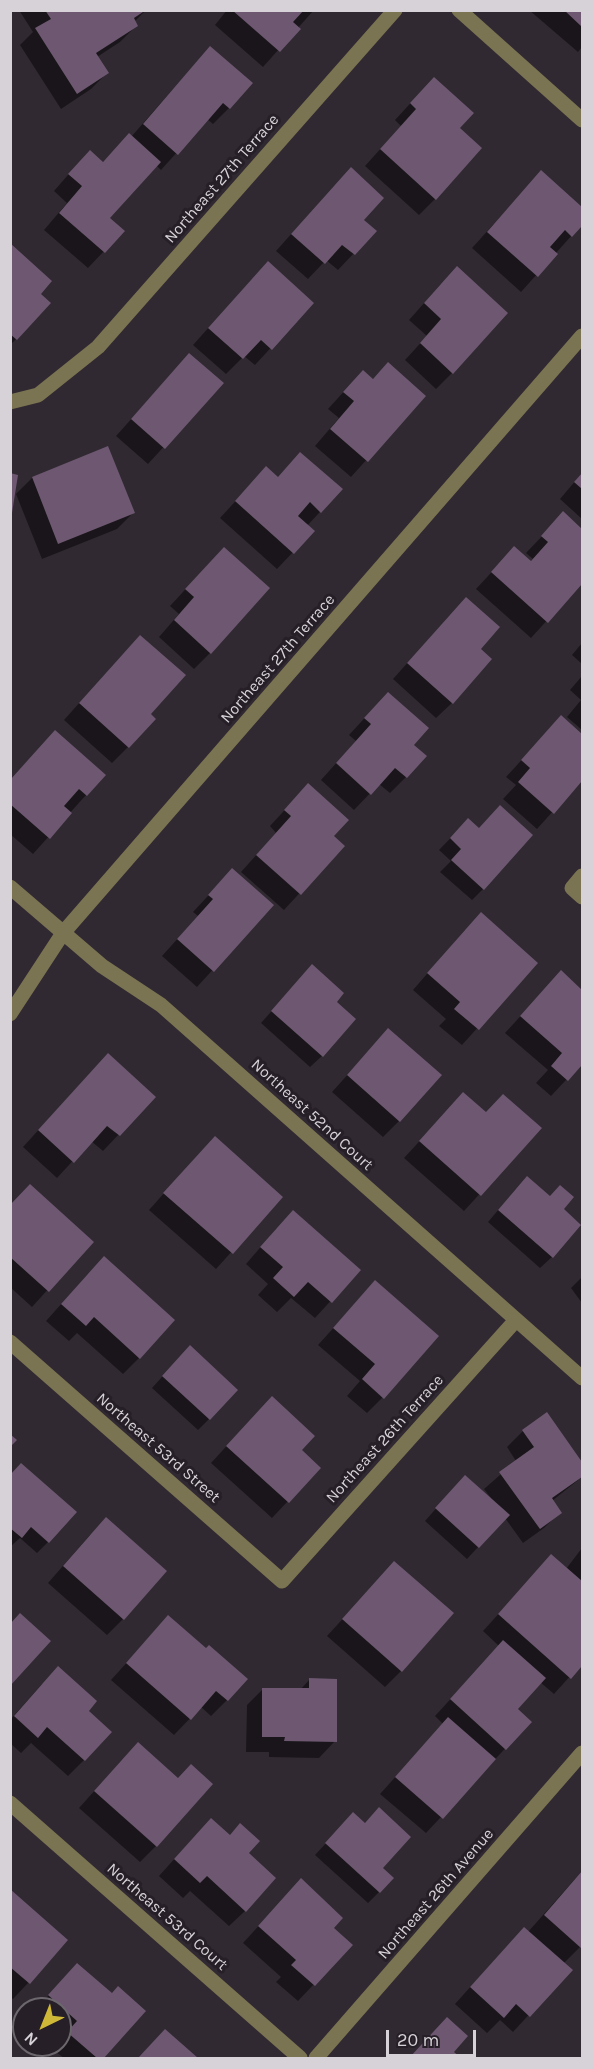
<!DOCTYPE html>
<html>
<head>
<meta charset="utf-8">
<style>
  body { margin:0 }
  #map { position:relative; width:593px; height:2069px; overflow:hidden; background:#302931; font-family:Karla,sans-serif }
  canvas { display:block }
  .frame { position:absolute; inset:0; border:12px solid #d6d2d7; pointer-events:none }
  .north { position:absolute; left:12px; top:1997px; width:60px; height:60px; box-sizing:border-box; background:#261f27; border:2px solid #6c676d; border-radius:50%; rotate:223deg; font-size:16px; font-weight:700; line-height:24px; text-align:center; color:#d6d2d7 }
  .north::after { content:''; display:block; margin:auto; width:21px; height:27px; background:#cfb837; clip-path:polygon(50% 0,100% 100%,50% 72%,0 100%) }
  .scale { position:absolute; left:386px; top:2030px; width:90px; height:27px; box-sizing:border-box; border:3px solid #d6d2d7; border-top:0; padding-left:8px; font-size:18px; line-height:21px; white-space:nowrap; color:#d6d2d7; -webkit-text-stroke:4px #261f27; paint-order:stroke }
</style>
</head>
<body>
<div id="map">
<canvas width="593" height="2069"></canvas>
<div class="frame"></div>
<div class="north">N</div>
<div class="scale">20 m</div>
</div>
<script>
const c = document.querySelector('canvas').getContext('2d');
c.lineJoin = 'round';
function fillPath(path, color) { c.fillStyle = color; c.fill(path, 'evenodd'); }
const shape = rows => new Path2D(rows.map(r => 'M' + r).join(''));
function strokePath(path, color, width, dash) { c.strokeStyle = color; c.lineWidth = width; c.lineCap = dash ? 'butt' : 'round'; c.setLineDash(dash || []); c.stroke(path); }
function write(font, color, halo, rows, align = 'center') {
  c.font = font + ' Karla,sans-serif'; c.lineWidth = 6; c.setLineDash([]); c.textBaseline = 'middle'; c.strokeStyle = halo; c.fillStyle = color; for (const [text, x, y, turn = 0] of rows) {
    c.save(); c.translate(x, y); c.rotate((+turn || 0) * Math.PI / 180); c.textAlign = isNaN(turn) ? turn : align; if (halo) c.strokeText(text, 0, 0); c.fillText(text, 0, 0); c.restore();
  }
}
fillPath(shape([
  [19,10,146,10,134,22,136,26,120,42,97,57,107,73,91,89,61,109,20,45,33,32],
  [227,10,314,10,263,67,215,25],
  [529,10,582,10,582,47,578,52],
  [195,64,229,108,213,124,207,119,161,170,156,165,108,218,123,231,88,268,44,230,67,203,54,191,74,168,102,163,129,135,131,137],
  [418,95,458,128,435,199,419,215,365,166,401,126,395,120],
  [541,172,582,209,582,224,521,292,472,248],
  [335,185,362,220,375,231,338,270,326,260,308,279,276,251],
  [10,245,39,294,16,339,10,345],
  [252,279,312,303,255,365,244,356,226,374,193,345],
  [441,284,452,373,436,389,405,360,427,336,409,320],
  [189,355,222,383,148,464,116,436],
  [388,364,424,396,351,477,315,446,339,418,328,409,347,388,372,380],
  [107,448,133,513,117,529,42,559,16,494,32,478],
  [266,468,277,478,341,489,307,526,313,531,277,569,220,518],
  [582,473,582,519,560,499],
  [563,514,582,531,582,556,580,559,582,561,582,582,531,638,476,589,514,548,530,562,533,559,526,553],
  [208,565,210,653,194,669,159,637,179,614,170,606],
  [450,615,479,649,452,703,436,718,393,679],
  [582,643,582,664,572,655],
  [124,653,149,715,128,747,112,763,64,720],
  [582,676,582,730,567,717,581,700,570,690],
  [372,710,412,745,406,777,390,793,379,784,354,810,321,780,356,741,349,735],
  [561,717,582,736,582,779,537,829,503,799,516,785,506,777],
  [55,732,104,775,33,854,10,834,10,780],
  [293,801,343,846,284,910,241,872,276,833,270,826],
  [468,820,483,889,472,900,440,872,451,861,439,850],
  [232,870,272,905,197,987,162,956,198,916,193,912],
  [465,930,536,963,462,1045,439,1026,446,1019,413,990],
  [561,972,582,992,582,1063,551,1096,536,1083,548,1070,505,1033],
  [301,978,335,1002,322,1056,310,1067,261,1023],
  [388,1030,399,1121,383,1137,332,1092],
  [92,1071,154,1097,103,1151,91,1141,57,1178,23,1147],
  [463,1094,486,1114,540,1128,464,1211,404,1158],
  [199,1154,281,1197,216,1269,149,1210],
  [516,1189,562,1209,552,1257,540,1268,488,1222],
  [10,1206,91,1242,32,1307,10,1287],
  [277,1228,359,1270,315,1318,291,1298,277,1312,258,1295,268,1284,246,1264],
  [88,1274,139,1358,123,1374,77,1333,69,1341,46,1321],
  [582,1277,582,1303,571,1288],
  [375,1282,383,1397,367,1413,347,1396,360,1381,318,1345],
  [179,1358,209,1419,198,1430,152,1388],
  [256,1414,319,1468,272,1518,211,1463],
  [546,1414,582,1465,582,1477,552,1501,560,1512,544,1528,523,1543,505,1518,467,1559,425,1521,454,1488,491,1498,484,1489,516,1461,507,1447,523,1431],
  [10,1475,48,1542,37,1553,20,1538,10,1547],
  [90,1535,123,1619,107,1635,48,1583],
  [582,1548,582,1663,554,1694,540,1682,515,1710,530,1722,426,1833,380,1794,443,1724,435,1716,499,1646,483,1631,551,1556,566,1569],
  [394,1563,401,1671,385,1687,327,1636],
  [168,1617,227,1700,211,1716,201,1707,174,1735,111,1680],
  [310,1679,335,1741,319,1758,269,1757,269,1752,246,1752,247,1705,263,1689,300,1690],
  [42,1684,84,1760,68,1776,31,1743,21,1753,10,1743,10,1720],
  [122,1760,156,1846,140,1862,79,1808],
  [364,1824,381,1868,379,1892,368,1903,315,1855,342,1826],
  [195,1836,229,1836,246,1853,245,1911,229,1926,190,1891,183,1898,159,1876],
  [582,1871,582,1945,563,1964,570,1970,513,2032,500,2020,487,2033,455,2004,508,1945,528,1932],
  [10,1891,28,1983,13,1999,10,1997],
  [285,1897,332,1928,351,1945,298,2001,276,1982,281,1977,243,1943],
  [62,1981,111,1995,144,2011,102,2058,64,2058,52,2049,60,2045,63,2038,60,2035,60,2009,36,2009],
  [165,2031,196,2058,138,2058],
  [431,2035,452,2052,459,2058,409,2058]
]), '#0007');
fillPath(shape([
  [45,10,146,10,134,18,138,26,96,53,109,73,77,94,35,28,51,19],
  [232,10,304,10,293,22,301,29,280,52],
  [564,10,582,10,582,27],
  [210,46,253,83,230,109,223,103,178,155,143,124],
  [434,77,474,113,460,128,482,148,436,200,380,149,416,109,410,103],
  [129,133,161,162,110,218,125,231,105,253,59,213,82,186,68,174,90,150,103,162],
  [351,167,384,198,364,220,377,231,355,255,342,245,325,264,291,234],
  [541,170,582,207,582,226,572,237,565,230,550,247,558,254,538,277,487,232],
  [10,243,52,281,41,294,51,303,17,340,10,334],
  [268,261,314,303,272,350,261,340,243,359,208,328],
  [457,266,508,313,453,374,420,343,441,319,424,303],
  [189,353,224,383,165,449,131,419],
  [388,362,426,396,368,462,330,429,354,401,343,392,363,370,373,379],
  [108,446,135,513,58,544,32,477],
  [300,452,343,489,321,513,310,502,298,516,315,531,294,554,235,501,266,466,278,477],
  [10,473,18,475,12,513,10,513],
  [582,473,582,489,574,482],
  [563,511,582,529,582,584,548,623,491,572,514,546,531,561,548,542,541,536],
  [224,547,270,588,211,654,174,620,194,597,185,589],
  [466,597,500,627,481,649,492,659,453,704,407,663],
  [140,635,186,675,151,714,156,719,129,748,79,703],
  [388,692,429,728,414,745,427,756,407,778,395,768,371,795,336,763,371,724,364,718],
  [561,715,582,734,582,781,554,814,518,782,530,768,521,760],
  [55,730,106,775,87,796,79,789,64,806,72,813,50,839,10,804,10,780],
  [308,783,349,820,334,836,345,846,301,895,256,855,291,816,284,810],
  [500,805,533,835,484,890,451,860,461,849,450,838,468,818,479,828],
  [232,868,274,905,214,972,177,939,213,899,208,895],
  [481,912,538,963,479,1030,454,1009,460,1002,427,973],
  [312,964,344,993,337,1002,356,1019,323,1057,271,1011],
  [561,970,582,990,582,1065,568,1081,551,1066,562,1053,520,1016],
  [388,1028,442,1075,400,1122,347,1075],
  [108,1053,156,1097,120,1136,107,1126,74,1163,38,1130],
  [463,1092,486,1112,503,1094,542,1128,481,1196,419,1141],
  [215,1136,283,1197,233,1254,163,1193],
  [527,1176,550,1196,560,1185,574,1197,564,1209,581,1225,553,1258,498,1210],
  [30,1184,94,1242,49,1292,10,1257,10,1205],
  [293,1210,361,1270,332,1303,308,1282,294,1297,273,1278,283,1267,260,1247],
  [104,1256,175,1320,140,1359,94,1317,86,1326,61,1304],
  [375,1280,439,1336,384,1399,362,1379,375,1364,333,1328],
  [190,1345,238,1390,210,1420,162,1376],
  [272,1396,315,1436,302,1450,321,1468,289,1503,226,1446],
  [547,1412,582,1462,582,1477,552,1498,562,1513,540,1529,499,1472,534,1447,522,1430],
  [10,1434,17,1440,10,1447],
  [21,1463,77,1512,49,1543,31,1527,22,1538,10,1528,10,1475],
  [465,1475,510,1515,479,1548,435,1508],
  [106,1517,167,1571,124,1620,63,1566],
  [551,1554,582,1581,582,1666,571,1679,498,1614],
  [394,1561,454,1613,402,1672,342,1619],
  [20,1613,51,1641,10,1686,10,1624],
  [168,1615,206,1648,209,1645,248,1679,228,1701,216,1691,191,1720,126,1663],
  [503,1640,546,1678,518,1709,532,1722,506,1750,450,1699],
  [58,1666,97,1701,89,1711,112,1732,85,1761,47,1727,38,1738,14,1716],
  [309,1678,337,1679,337,1742,284,1741,285,1737,262,1737,262,1688,309,1688],
  [448,1717,496,1759,443,1819,395,1777],
  [138,1742,178,1778,191,1764,213,1784,157,1847,94,1791],
  [379,1807,411,1837,383,1868,394,1878,380,1893,325,1843,353,1812,365,1823],
  [211,1818,230,1835,240,1823,260,1841,249,1853,276,1878,246,1912,207,1876,200,1883,174,1859],
  [582,1871,582,1947,581,1948,544,1915],
  [301,1878,343,1918,334,1928,353,1945,315,1986,291,1965,296,1960,258,1926],
  [10,1889,68,1940,30,1984,10,1967],
  [524,1927,573,1970,530,2017,516,2004,504,2018,470,1987],
  [77,1963,112,1993,118,1986,146,2011,104,2058,97,2058,67,2032,77,2021,48,1995],
  [447,2017,468,2036,454,2052,461,2058,409,2058],
  [165,2029,198,2058,138,2058]
]), '#6d5771');
strokePath(shape([
  [459,10,582,120],
  [10,402,38,395,98,347,395,10],
  [582,876,572,888,582,897],
  [10,887,102,966,161,1005,582,1378],
  [10,1014,63,933,582,336],
  [10,1342,282,1581,516,1320],
  [10,1803,300,2058],
  [316,2058,582,1753]
]), '#7a7452', 15);
write('16px', '#d6d2d7', '#261f27', [
  ["Northeast 27th Terrace",222,179,-49],
  ["Northeast 27th Terrace",278,659,-49],
  ["Northeast 52nd Court",312,1115,42],
  ["Northeast 26th Terrace",385,1439,-48],
  ["Northeast 53rd Street",158,1448,41],
  ["Northeast 26th Avenue",436,1894,-49],
  ["Northeast 53rd Court",167,1917,41]
]);
</script>
</body>
</html>
